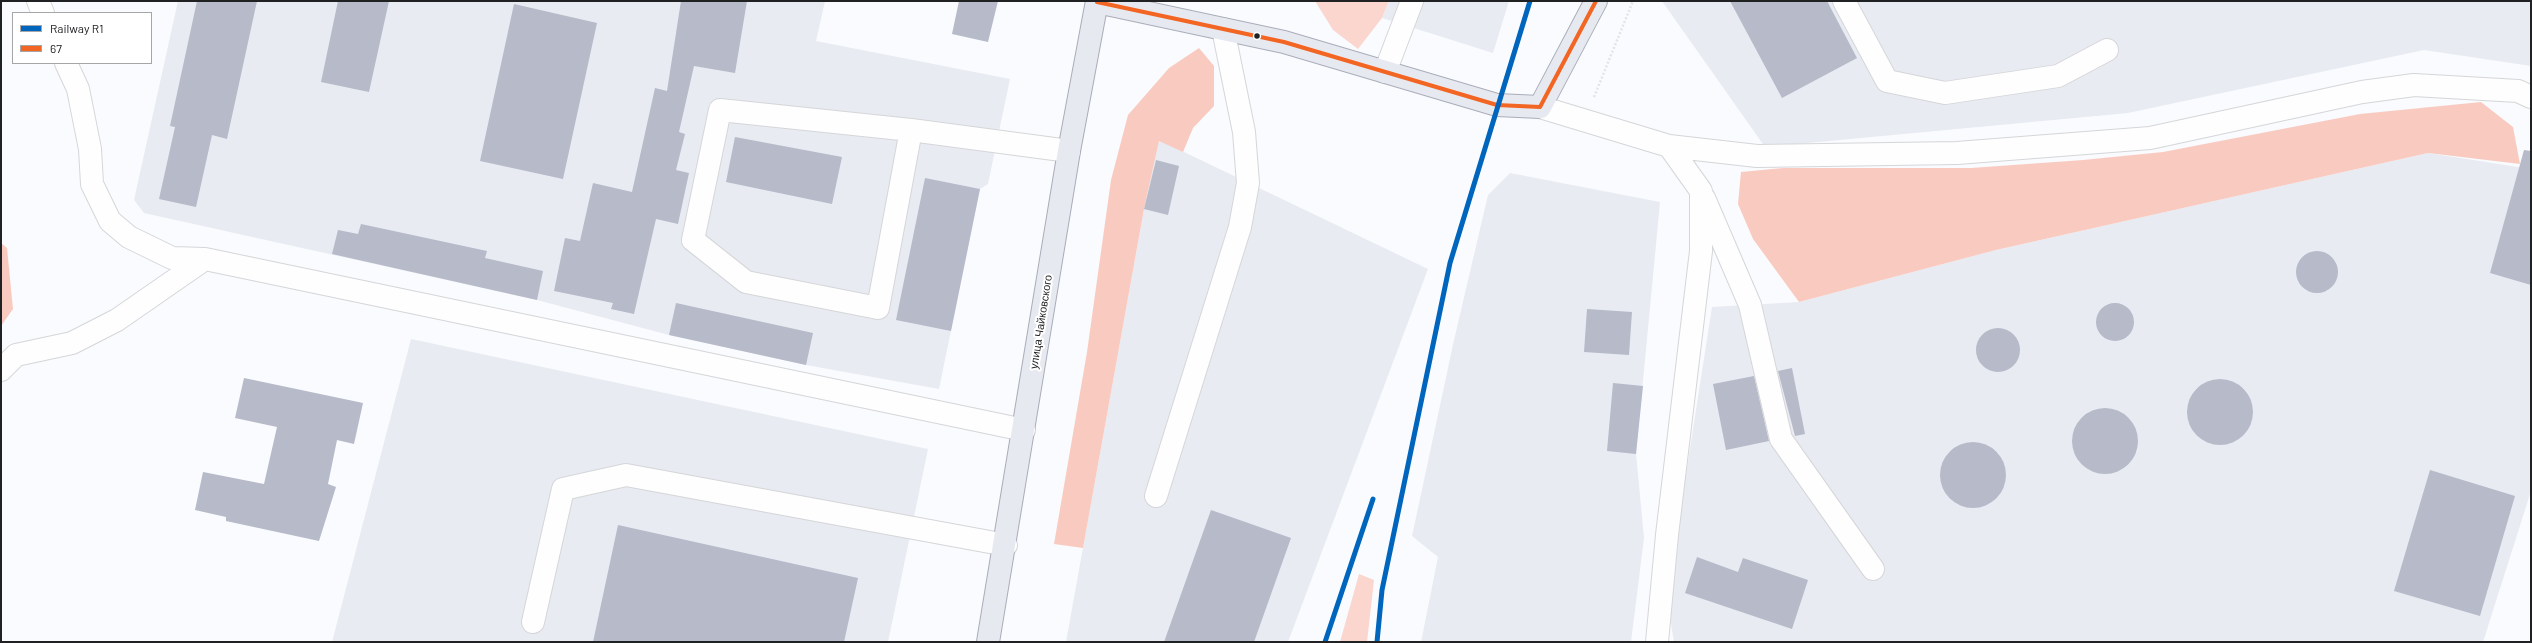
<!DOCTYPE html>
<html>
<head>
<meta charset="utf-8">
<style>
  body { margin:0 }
  #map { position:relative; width:2532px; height:643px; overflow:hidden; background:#f9fbfe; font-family:Barlow,sans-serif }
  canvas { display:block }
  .frame { position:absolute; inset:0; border:2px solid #202123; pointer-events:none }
  .legend { position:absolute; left:12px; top:12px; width:140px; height:52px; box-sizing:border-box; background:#fff; border:1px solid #a6a6a7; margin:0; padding:5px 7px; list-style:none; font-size:12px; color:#202123 }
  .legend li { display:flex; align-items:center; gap:8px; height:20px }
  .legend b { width:20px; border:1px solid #a6a6a7 }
</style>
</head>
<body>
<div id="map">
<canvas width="2532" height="643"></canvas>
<div class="frame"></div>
<ul class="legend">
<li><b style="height:5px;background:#0065bd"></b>Railway R1</li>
<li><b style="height:5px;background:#f26522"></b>67</li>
</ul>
</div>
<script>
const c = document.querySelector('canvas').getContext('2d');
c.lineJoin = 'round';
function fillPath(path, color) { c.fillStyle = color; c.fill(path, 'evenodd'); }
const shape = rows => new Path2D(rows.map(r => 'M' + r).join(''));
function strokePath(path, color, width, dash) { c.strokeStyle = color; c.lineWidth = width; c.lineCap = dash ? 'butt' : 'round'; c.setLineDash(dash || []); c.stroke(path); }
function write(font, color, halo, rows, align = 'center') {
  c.font = font + ' Barlow,sans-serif'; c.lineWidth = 4; c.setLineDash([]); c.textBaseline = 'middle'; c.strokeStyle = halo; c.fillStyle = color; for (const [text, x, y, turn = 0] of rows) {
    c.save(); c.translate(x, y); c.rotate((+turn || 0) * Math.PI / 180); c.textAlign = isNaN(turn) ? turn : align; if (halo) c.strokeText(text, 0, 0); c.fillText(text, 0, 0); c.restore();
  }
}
fillPath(shape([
  [178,1,825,1,816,41,1010,79,988,184,980,189,939,389,806,365,669,335,537,300,144,213,134,200],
  [1389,1,1509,1,1493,53,1382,18],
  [1662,1,2531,1,2531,66,2424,50,2128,113,1765,147],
  [1159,140,1428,269,1288,642,1066,642,1144,209],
  [2428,153,2531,169,2531,491,2483,642,1674,642,1669,612,1677,532,1712,307,1799,302,1996,250],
  [1510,173,1660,202,1636,454,1644,538,1631,642,1421,642,1438,557,1412,536,1454,340,1488,195],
  [411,339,928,449,888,642,332,642]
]), '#e8ebf2');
fillPath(shape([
  [1315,1,1389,1,1382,18,1358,49,1333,30],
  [1359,574,1374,580,1367,642,1340,642]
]), '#fbd6ce');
fillPath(shape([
  [1199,48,1214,66,1214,106,1193,128,1183,152,1159,141,1144,209,1083,548,1054,544,1087,352,1111,180,1128,115,1169,68],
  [2481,102,2513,127,2520,164,2428,153,1996,250,1799,302,1753,239,1738,204,1741,172,1783,168,1971,168,2083,160,2163,152,2360,114],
  [1,243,7,248,13,309,1,326]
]), '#f9cbc0');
fillPath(shape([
  [197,1,257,1,227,139,212,135,196,207,159,199,175,127,170,126],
  [338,1,389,1,369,92,321,82],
  [681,1,747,1,735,73,694,66,679,132,685,134,676,170,689,173,678,224,656,219,634,314,611,309,613,303,554,291,565,238,580,241,593,183,632,192,655,88,667,91],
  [959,1,998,1,988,42,952,34],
  [1730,1,1827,1,1857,58,1782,98],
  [514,4,597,23,563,179,480,161],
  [735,137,842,157,832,204,726,182],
  [2524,150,2531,151,2531,285,2490,273],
  [1156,160,1179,166,1168,215,1144,209],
  [925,178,980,189,951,331,896,320],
  [361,224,487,251,485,258,543,271,537,300,332,254,338,230,358,234],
  '2296 272a21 21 0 1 1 42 0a21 21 0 1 1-42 0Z',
  '2096 322a19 19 0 1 1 38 0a19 19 0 1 1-38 0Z',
  [676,303,813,333,806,365,669,335],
  [1587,309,1632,312,1629,355,1584,352],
  '1976 350a22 22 0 1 1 44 0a22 22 0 1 1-44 0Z',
  [1792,368,1805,434,1795,436,1778,371],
  [1754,376,1769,441,1726,450,1713,384],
  [244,378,363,403,354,444,337,440,328,484,336,487,319,541,226,521,226,517,195,510,203,472,264,484,277,427,235,418],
  '2187 412a33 33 0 1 1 66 0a33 33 0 1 1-66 0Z',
  [1613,383,1643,386,1636,454,1607,451],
  '2072 441a33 33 0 1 1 66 0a33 33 0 1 1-66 0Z',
  '1940 475a33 33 0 1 1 66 0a33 33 0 1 1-66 0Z',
  [2430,470,2515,496,2480,616,2394,591],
  [1211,510,1291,538,1254,642,1164,642],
  [618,525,858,578,844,642,593,642],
  [1697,557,1738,572,1743,558,1808,580,1792,629,1685,593]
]), '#b6bac9');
const minor = shape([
  [38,1,43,13],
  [1844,1,1887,81,1945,93,2058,76,2107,50],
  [66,63,78,89,90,149,92,184,110,221,129,237,172,258,205,259,1024,430],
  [1385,72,1412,1],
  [1540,107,1669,146,1757,156,1957,153,2150,138,2362,92,2414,85,2518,91,2531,97],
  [911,130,878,308,746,282,693,240,720,110,911,130,1069,151],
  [1704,198,1750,305,1781,439,1873,569],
  [1,370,16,355,72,343,117,320,205,259],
  [1156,496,1240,227,1248,183,1244,132,1223,29],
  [533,622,563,489,626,475,1006,545],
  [1657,642,1667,535,1701,251,1701,191,1669,146]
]);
const major = shape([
  [1097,2,1284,42,1497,105,1540,107,1596,1],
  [988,642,1069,151,1097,1]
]);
strokePath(minor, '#d5d6d8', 24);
strokePath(major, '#aaadba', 24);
strokePath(shape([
  [1594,97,1633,1]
]), '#e4e4e4', 2.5, [2, 2]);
strokePath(minor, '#fefeff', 22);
strokePath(major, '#e7e9f0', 22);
strokePath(shape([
  [1097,2,1284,42,1497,105,1540,107,1596,1]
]), '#f26522', 4);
strokePath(shape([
  [1325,642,1373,499],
  [1377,642,1382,590,1450,263,1530,1]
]), '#0065bd', 5);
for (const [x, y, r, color] of [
  [1257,36,3.5,"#202123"]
]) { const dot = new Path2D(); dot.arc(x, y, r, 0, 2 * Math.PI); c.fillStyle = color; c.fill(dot); strokePath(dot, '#fff', 1.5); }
write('11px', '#202123', '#fff', [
  ["улица Чайковского",1041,322,-81]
]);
</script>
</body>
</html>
